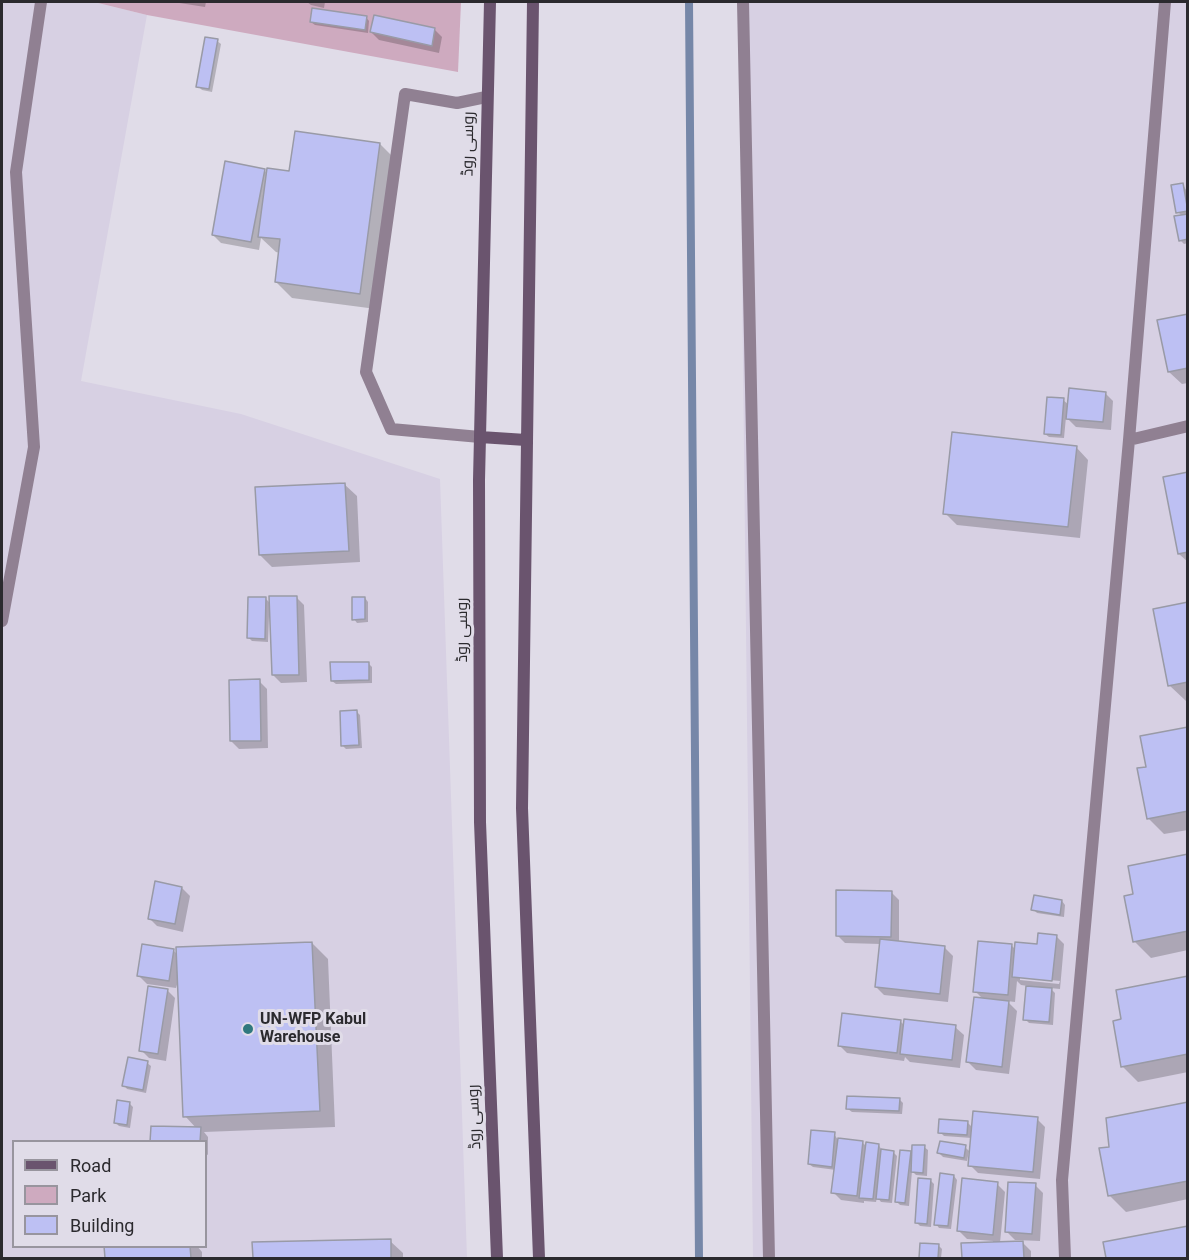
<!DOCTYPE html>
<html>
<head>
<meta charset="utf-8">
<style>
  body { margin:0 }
  #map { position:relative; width:1189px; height:1260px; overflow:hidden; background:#e0dce8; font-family:Roboto,sans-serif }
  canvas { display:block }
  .frame { position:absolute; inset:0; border:3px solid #2b2a2e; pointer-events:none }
  .legend { position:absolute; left:12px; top:1140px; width:195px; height:108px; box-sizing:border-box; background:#e0dce8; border:2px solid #98959e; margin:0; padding:8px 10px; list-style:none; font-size:18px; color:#2b2a2e }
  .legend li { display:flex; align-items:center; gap:12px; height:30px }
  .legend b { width:30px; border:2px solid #98959e }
</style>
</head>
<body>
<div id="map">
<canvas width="1189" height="1260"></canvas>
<div class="frame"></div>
<ul class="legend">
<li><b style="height:8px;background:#6a546e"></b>Road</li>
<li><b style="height:16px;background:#ceaabf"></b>Park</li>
<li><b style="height:16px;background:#bdc0f3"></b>Building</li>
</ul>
</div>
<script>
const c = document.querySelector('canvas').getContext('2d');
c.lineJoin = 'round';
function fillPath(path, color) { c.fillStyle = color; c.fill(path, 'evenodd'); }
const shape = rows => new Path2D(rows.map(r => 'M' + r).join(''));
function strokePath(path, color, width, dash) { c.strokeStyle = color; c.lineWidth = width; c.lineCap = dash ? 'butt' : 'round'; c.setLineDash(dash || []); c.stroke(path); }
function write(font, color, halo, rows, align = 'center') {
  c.font = font + ' Roboto,Cairo,sans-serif'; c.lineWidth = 6; c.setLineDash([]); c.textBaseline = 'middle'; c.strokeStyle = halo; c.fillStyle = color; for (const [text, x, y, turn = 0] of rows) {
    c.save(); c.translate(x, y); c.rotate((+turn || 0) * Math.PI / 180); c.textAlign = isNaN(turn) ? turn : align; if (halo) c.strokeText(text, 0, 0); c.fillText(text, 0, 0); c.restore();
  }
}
fillPath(shape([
  [2,2,94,2,147,15,81,381,241,414,440,479,467,1258,2,1258],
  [14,1142,206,1142,206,1246,14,1246],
  [739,2,1187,2,1187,1258,753,1258]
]), '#d7d0e3');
fillPath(shape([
  [94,2,461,2,458,72,147,15]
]), '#ceaabf');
fillPath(shape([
  [173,2,206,2,205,7],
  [307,2,325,2,324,8,311,5],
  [366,17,369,21,368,33,315,25,311,22],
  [434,29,442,37,439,53,379,40,371,32],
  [217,41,221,44,212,92,202,90,198,86],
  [380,144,396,160,376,309,292,298,276,282,280,253,276,252,261,238,259,250,221,243,213,235,264,170,268,174,291,172],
  [1183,185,1188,193,1188,243,1184,244,1180,240,1182,216,1178,212],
  [1188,316,1188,383,1182,384,1169,372],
  [1105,393,1113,401,1111,430,1076,427,1066,417,1064,438,1049,437,1045,434,1063,400,1069,405],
  [1076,447,1088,460,1080,538,957,525,945,513],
  [1188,474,1188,562,1179,554],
  [344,484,357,496,360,562,272,567,260,555],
  [296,597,304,605,307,682,281,683,273,675,271,616,269,616,268,642,252,641,249,638,265,598,271,604],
  [365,598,368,602,368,622,357,623,354,619],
  [1188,603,1188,701,1186,701,1169,685],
  [368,663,372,667,372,683,336,684,332,681],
  [259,681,267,689,268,748,239,749,231,741],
  [357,712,360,715,362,748,346,749,343,746],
  [1188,728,1188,830,1164,834,1148,818,1147,768],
  [1188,855,1188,950,1151,958,1135,942,1135,895],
  [182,888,190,896,183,932,157,926,149,918],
  [891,892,899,900,899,943,945,948,953,956,948,1002,884,995,876,987,881,944,845,943,837,935],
  [1062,901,1065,905,1064,917,1037,913,1033,909],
  [1056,936,1064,944,1060,989,1050,988,1055,993,1053,1025,1029,1023,1025,1019,1028,986,1021,985,1017,981,1015,1002,1007,1001,1017,1011,1009,1074,976,1070,968,1062,984,1000,975,991,1012,946,1016,950,1039,946],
  [1020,977,1060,981,1059,984,1020,980],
  [312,943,328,959,335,1127,204,1132,208,1137,208,1155,206,1154,206,1142,152,1142,197,1129,185,1116,178,981,176,988,147,984,139,976,173,950,178,955],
  [1188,977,1188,1072,1138,1082,1122,1066,1123,1020],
  [167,990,175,998,166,1061,149,1058,141,1050],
  [900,1021,905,1026,955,1027,964,1035,960,1068,910,1062,905,1057,904,1061,847,1053,839,1045],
  [147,1063,151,1066,146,1093,127,1089,124,1085],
  [899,1099,903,1103,902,1114,852,1112,848,1109],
  [1188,1103,1188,1199,1126,1212,1110,1196,1110,1149],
  [130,1104,133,1107,130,1128,119,1126,116,1123],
  [1037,1119,1045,1127,1040,1179,978,1173,970,1165,972,1138,944,1136,940,1132,968,1123,973,1128],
  [834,1134,838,1140,862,1142,867,1147,879,1145,882,1151,893,1152,897,1156,892,1203,881,1202,877,1197,876,1202,864,1201,864,1203,841,1200,833,1192,836,1170,813,1167,809,1164],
  [924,1147,928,1150,927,1176,916,1175,912,1171,909,1206,900,1205,896,1201,910,1152,913,1155],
  [965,1147,969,1151,967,1161,943,1157,939,1153],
  [954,1176,957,1180,951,1229,939,1228,936,1224],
  [930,1180,934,1184,931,1227,920,1226,916,1222],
  [997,1184,1005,1192,1000,1243,1022,1242,1031,1251,1031,1258,963,1258,963,1244,993,1243,993,1241,967,1239,959,1231],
  [1035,1185,1043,1193,1040,1241,1015,1240,1007,1232],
  [1188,1227,1188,1258,1108,1258,1105,1244],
  [390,1241,403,1253,403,1258,254,1258,254,1244],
  [921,1244,938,1245,942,1249,941,1258,920,1258],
  [106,1246,197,1246,202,1252,202,1258,106,1258]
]), '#0003');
strokePath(shape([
  [689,2,699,1258]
]), '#7687a8', 8);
const building = shape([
  [312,8,367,16,365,30,310,22,312,8],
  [374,15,435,28,432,46,370,32,374,15],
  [205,37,218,39,209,89,196,87,205,37],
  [295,131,380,143,360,294,275,282,280,239,258,237,267,168,289,171,295,131],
  [225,161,265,169,251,242,212,235,225,161],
  [1183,183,1188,211,1176,213,1171,185,1183,183],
  [1188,214,1188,239,1179,241,1174,216,1188,214],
  [1188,314,1188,368,1168,372,1157,320,1188,314],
  [1069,388,1106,392,1103,422,1066,419,1069,388],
  [1047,397,1064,398,1061,435,1044,434,1047,397],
  [952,432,1077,446,1068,527,943,514,952,432],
  [1188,472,1188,552,1178,554,1163,477,1188,472],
  [345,483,349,551,259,555,255,487,345,483],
  [269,596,297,596,299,675,272,675,269,596],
  [248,597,266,597,265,639,247,638,248,597],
  [352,597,365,597,365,619,352,620,352,597],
  [1188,602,1188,682,1168,686,1153,609,1188,602],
  [330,662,369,662,369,680,331,681,330,662],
  [260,679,261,741,230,741,229,680,260,679],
  [357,710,359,745,341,746,340,711,357,710],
  [1188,727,1188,811,1147,819,1137,768,1146,767,1140,736,1188,727],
  [1188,854,1188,931,1133,942,1124,896,1133,894,1128,866,1188,854],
  [155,881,182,887,175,924,148,919,155,881],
  [836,890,892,891,891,937,836,936,836,890],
  [1034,895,1062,900,1060,915,1031,910,1034,895],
  [1038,933,1057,935,1052,981,1012,977,1015,942,1037,944,1038,933],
  [880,939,945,946,940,994,875,987,880,939],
  [978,941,1012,944,1008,995,973,992,978,941],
  [312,942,320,1111,183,1117,176,947,312,942],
  [142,944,174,949,169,981,137,976,142,944],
  [1188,976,1188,1054,1121,1067,1113,1021,1121,1019,1116,990,1188,976],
  [148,986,168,989,158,1054,139,1051,148,986],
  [1026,986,1052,988,1049,1022,1023,1020,1026,986],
  [974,997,1009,1001,1002,1067,966,1062,974,997],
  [842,1013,901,1020,897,1053,838,1046,842,1013],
  [904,1019,956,1025,952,1060,900,1054,904,1019],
  [128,1057,148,1061,143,1090,122,1086,128,1057],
  [847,1096,900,1098,899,1111,846,1109,847,1096],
  [117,1100,130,1102,127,1125,114,1123,117,1100],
  [1188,1102,1188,1181,1108,1196,1099,1148,1109,1147,1106,1118,1188,1102],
  [973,1111,1038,1117,1033,1172,968,1166,973,1111],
  [939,1119,968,1121,967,1135,938,1133,939,1119],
  [151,1126,201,1127,200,1142,150,1142,151,1126],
  [811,1130,835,1132,832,1167,808,1164,811,1130],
  [838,1138,863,1141,857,1196,831,1193,838,1138],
  [940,1141,966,1145,964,1158,937,1153,940,1141],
  [866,1142,879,1144,873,1199,859,1198,866,1142],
  [912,1145,925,1145,923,1173,911,1172,912,1145],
  [881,1149,894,1151,889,1200,876,1199,881,1149],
  [900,1150,911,1151,905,1203,895,1202,900,1150],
  [940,1173,954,1175,948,1226,934,1225,940,1173],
  [918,1178,931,1179,927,1224,915,1223,918,1178],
  [962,1178,998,1182,993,1235,957,1231,962,1178],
  [1008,1182,1036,1183,1032,1234,1005,1232,1008,1182],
  [1188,1226,1188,1258,1106,1258,1103,1242,1188,1226],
  [391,1239,391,1258,253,1258,252,1242,391,1239],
  [1023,1241,1024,1258,962,1258,961,1243,1023,1241],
  [920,1243,939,1244,938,1258,919,1258,920,1243],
  [104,1246,190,1246,191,1258,105,1258,104,1246]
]);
fillPath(building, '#bdc0f3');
strokePath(building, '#999aa6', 1.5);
strokePath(shape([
  [743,2,769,1258],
  [480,437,391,429,366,372,405,94,457,103,486,97],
  [1129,440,1188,426],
  [2,621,34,447,16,172,41,2],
  [1065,1258,1062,1180,1129,440,1165,2]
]), '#908092', 12);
strokePath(shape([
  [490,2,479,480,480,822,497,1258],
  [533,2,522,808,539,1258],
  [480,437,526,440]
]), '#6a546e', 12);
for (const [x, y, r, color] of [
  [248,1029,6,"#2f787e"]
]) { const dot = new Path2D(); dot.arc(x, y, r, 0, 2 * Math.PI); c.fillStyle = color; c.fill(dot); strokePath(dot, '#e0dce8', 2); }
write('16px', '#2b2a2e', '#e0dce8', [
  ["روسی روڈ",469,144,-89],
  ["روسی روڈ",463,630,-90],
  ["روسی روڈ",475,1117,-92]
]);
write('bold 16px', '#2b2a2e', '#e0dce8', [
  ["UN-WFP Kabul",260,1020],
  ["Warehouse",260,1038]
], 'left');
</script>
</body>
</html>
